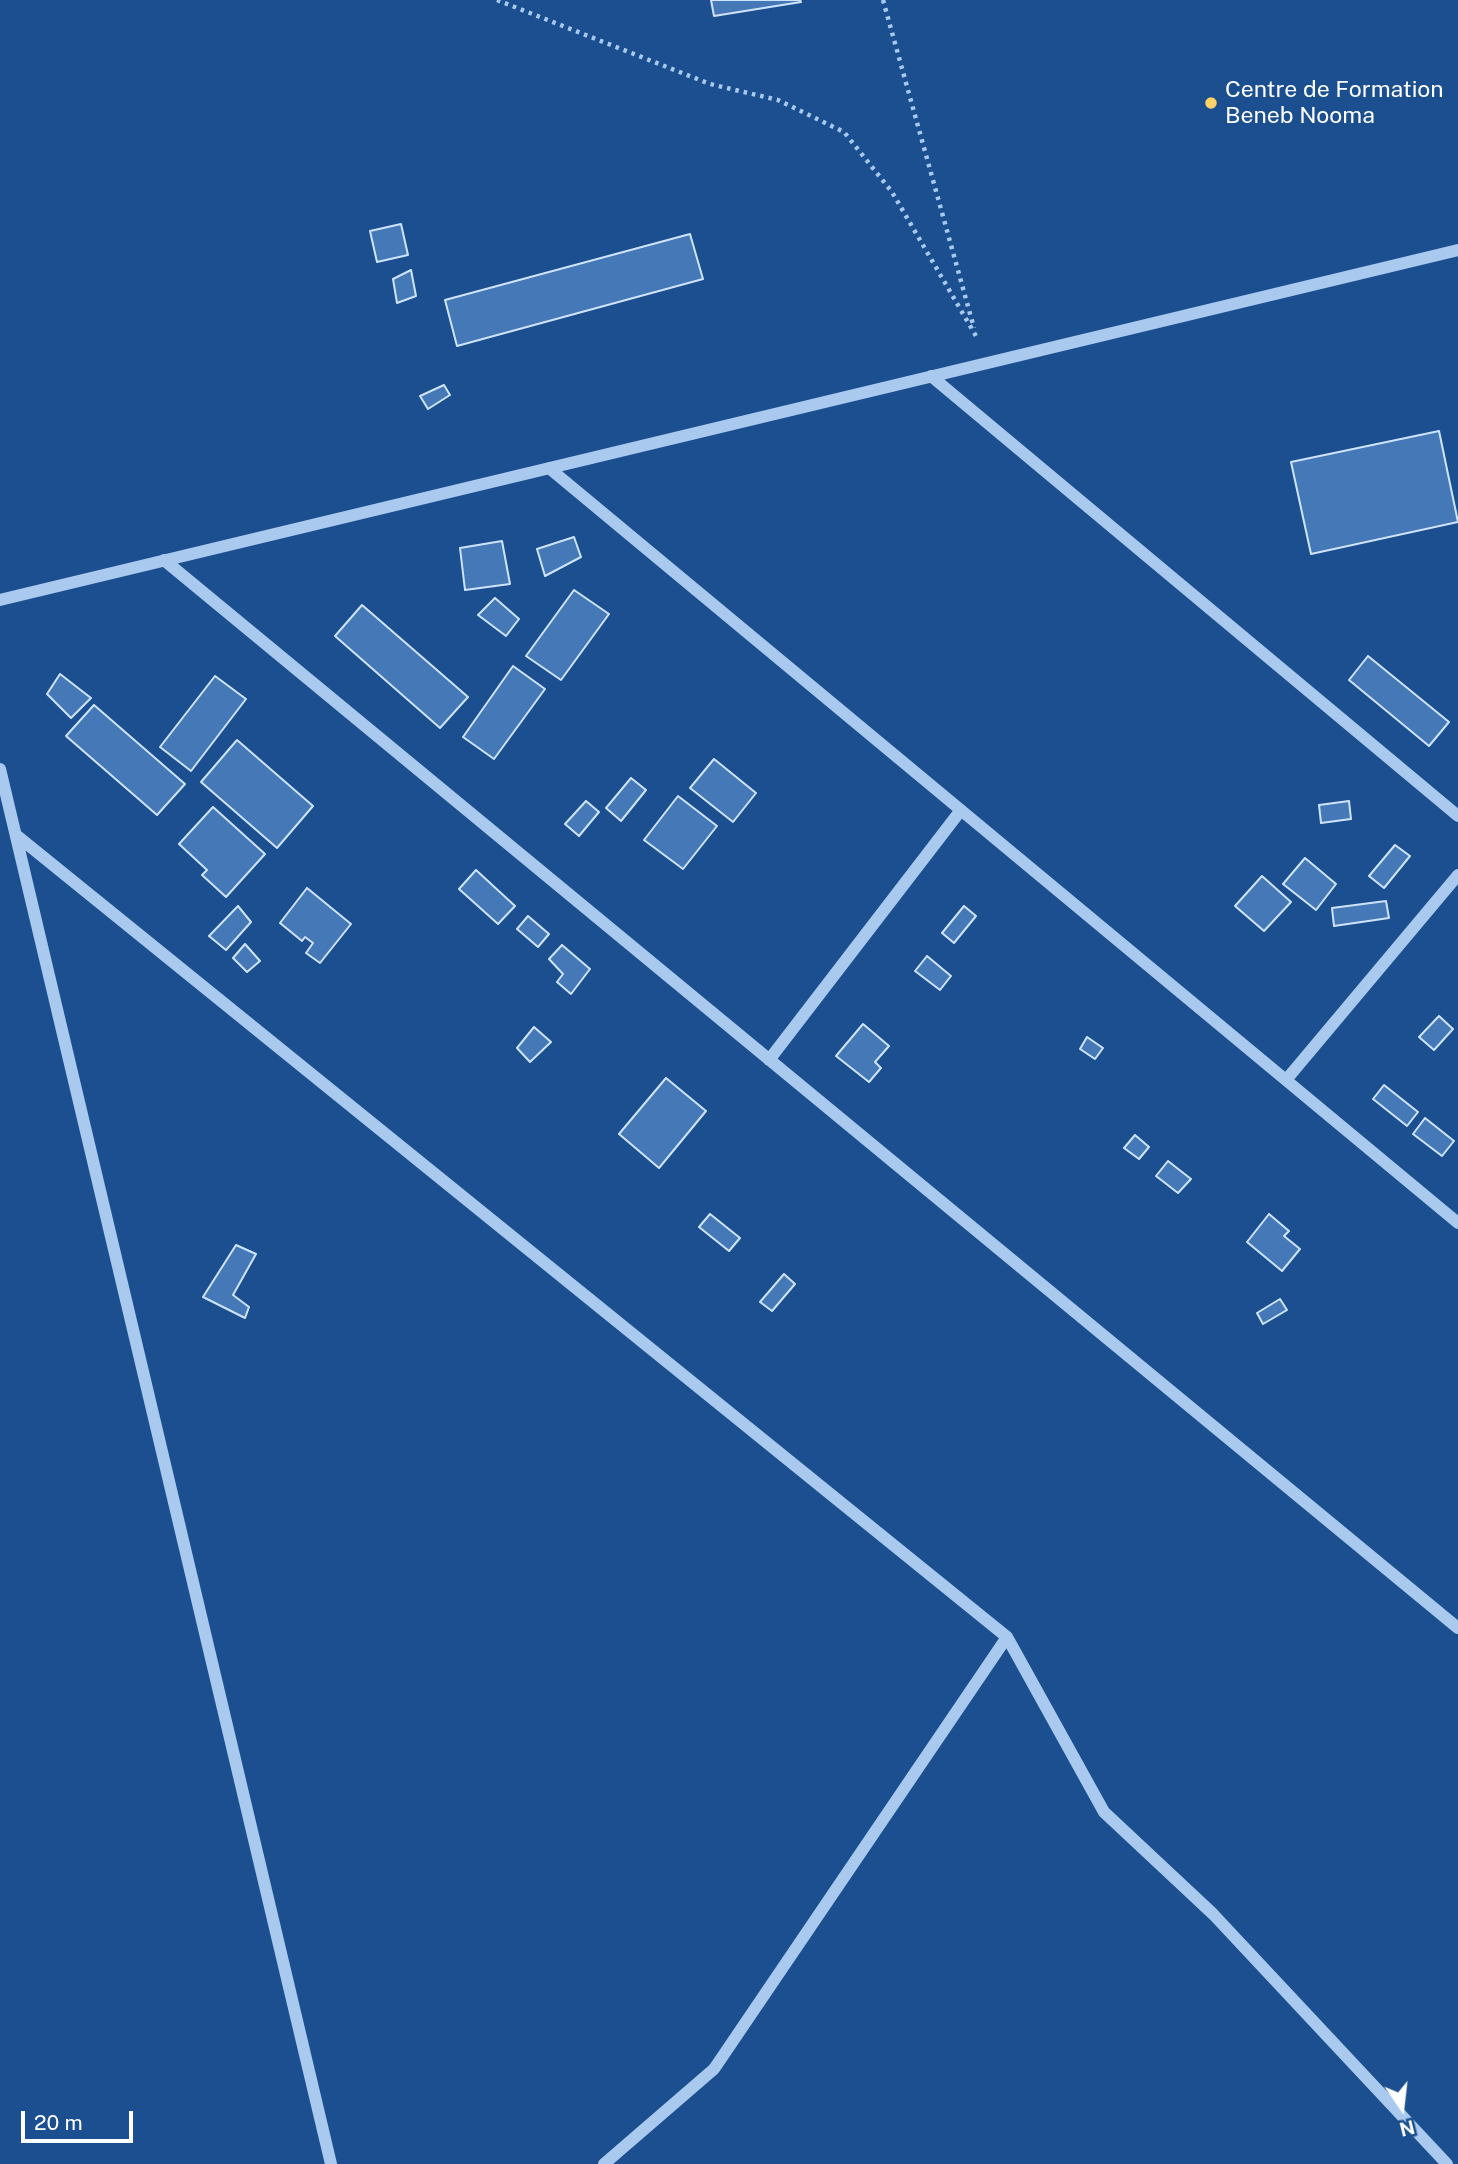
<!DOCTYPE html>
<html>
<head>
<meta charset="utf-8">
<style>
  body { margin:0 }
  #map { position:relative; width:1458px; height:2164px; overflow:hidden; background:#1b4f8f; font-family:"Public Sans",sans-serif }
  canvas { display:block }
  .north { position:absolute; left:1367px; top:2073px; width:70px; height:70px; -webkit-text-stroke:5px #1b4f8f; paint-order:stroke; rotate:166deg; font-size:19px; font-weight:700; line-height:28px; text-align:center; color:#fff }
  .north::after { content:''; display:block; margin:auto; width:24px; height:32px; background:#fff; clip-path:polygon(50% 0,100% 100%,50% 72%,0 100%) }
  .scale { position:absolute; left:21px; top:2111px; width:112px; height:32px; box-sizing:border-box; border:4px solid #fff; border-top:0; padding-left:9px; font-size:21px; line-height:24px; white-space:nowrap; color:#fff; -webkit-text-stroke:5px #1b4f8f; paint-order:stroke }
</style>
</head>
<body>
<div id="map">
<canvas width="1458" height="2164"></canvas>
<div class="north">N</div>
<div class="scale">20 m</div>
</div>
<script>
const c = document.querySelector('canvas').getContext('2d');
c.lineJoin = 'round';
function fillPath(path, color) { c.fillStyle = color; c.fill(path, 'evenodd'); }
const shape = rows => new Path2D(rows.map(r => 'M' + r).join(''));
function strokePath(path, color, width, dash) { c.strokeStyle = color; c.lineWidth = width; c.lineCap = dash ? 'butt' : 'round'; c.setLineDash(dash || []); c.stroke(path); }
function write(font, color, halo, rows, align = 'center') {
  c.font = font + ' "Public Sans",sans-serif'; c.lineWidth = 5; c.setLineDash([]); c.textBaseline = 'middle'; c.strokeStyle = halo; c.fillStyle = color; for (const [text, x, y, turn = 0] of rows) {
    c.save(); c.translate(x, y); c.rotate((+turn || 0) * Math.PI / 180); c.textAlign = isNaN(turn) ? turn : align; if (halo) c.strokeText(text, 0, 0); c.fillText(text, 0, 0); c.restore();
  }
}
const building = shape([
  [711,0,800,0,801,2,714,16,711,0],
  [401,224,408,255,377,262,370,231,401,224],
  [690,234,703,279,457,346,445,300,690,234],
  [411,270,416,296,397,303,393,279,411,270],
  [444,385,450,395,428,409,420,396,444,385],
  [1439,431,1458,522,1311,554,1291,462,1439,431],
  [574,537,581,557,545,576,537,549,574,537],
  [502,541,510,584,465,590,460,548,502,541],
  [574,590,609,614,561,680,526,656,574,590],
  [495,598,519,619,506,636,478,615,495,598],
  [362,605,468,697,440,728,335,636,362,605],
  [1368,656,1449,722,1429,746,1349,680,1368,656],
  [513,666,545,689,494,759,463,737,513,666],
  [60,674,91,698,71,718,47,694,60,674],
  [215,676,246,699,191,771,160,747,215,676],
  [94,705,185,784,157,815,66,736,94,705],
  [237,740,313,806,277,848,201,782,237,740],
  [714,759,756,793,733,822,690,788,714,759],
  [631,778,646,790,621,821,606,808,631,778],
  [678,796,717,826,683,869,644,840,678,796],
  [586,801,599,812,579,836,565,824,586,801],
  [1349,801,1351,819,1321,823,1319,805,1349,801],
  [213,807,265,854,226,897,202,875,207,870,179,844,213,807],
  [1395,845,1410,856,1384,888,1369,876,1395,845],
  [1305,858,1336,884,1316,910,1283,884,1305,858],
  [476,870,515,906,498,924,459,889,476,870],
  [1262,876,1291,902,1264,931,1235,906,1262,876],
  [307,888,351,924,320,963,306,953,313,943,305,937,302,941,280,923,307,888],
  [1386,901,1389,918,1334,926,1332,908,1386,901],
  [238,906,251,922,226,950,209,936,238,906],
  [964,906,976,916,954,943,942,933,964,906],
  [528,916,549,934,538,947,517,929,528,916],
  [245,944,260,961,247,972,233,958,245,944],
  [562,945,590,969,571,994,557,982,563,974,549,959,562,945],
  [927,956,951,976,940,990,915,971,927,956],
  [1439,1016,1453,1029,1434,1050,1419,1037,1439,1016],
  [863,1024,889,1046,875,1062,881,1068,869,1082,836,1056,863,1024],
  [534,1027,551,1042,530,1062,517,1048,534,1027],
  [1087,1037,1103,1048,1095,1059,1080,1049,1087,1037],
  [666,1078,706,1111,659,1168,619,1134,666,1078],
  [1384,1085,1418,1112,1407,1126,1373,1099,1384,1085],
  [1425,1118,1454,1141,1442,1156,1413,1134,1425,1118],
  [1135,1135,1149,1147,1139,1159,1124,1148,1135,1135],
  [1168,1161,1191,1179,1178,1193,1156,1176,1168,1161],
  [710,1214,740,1238,729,1251,699,1227,710,1214],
  [1269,1214,1289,1231,1284,1236,1300,1249,1282,1271,1247,1242,1269,1214],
  [236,1245,256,1254,233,1295,249,1307,245,1318,203,1297,236,1245],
  [784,1274,795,1284,772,1311,760,1302,784,1274],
  [1280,1299,1287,1310,1263,1324,1257,1313,1280,1299]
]);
fillPath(building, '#4478b7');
strokePath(building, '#cfe3fa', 2);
strokePath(shape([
  [497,0,710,84,778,100,844,132,892,192,976,336],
  [883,0,974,328]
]), '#a9c9ee', 4.5, [3.5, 5]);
strokePath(shape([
  [931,376,1458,816],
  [549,468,1458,1223],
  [164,560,1458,1628],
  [0,600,1458,250],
  [0,769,331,2164],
  [16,835,1007,1637,1104,1812,1213,1914,1447,2164],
  [769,1060,961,810],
  [1286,1080,1458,875],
  [604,2164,714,2069,1007,1637]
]), '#a9c9ee', 12);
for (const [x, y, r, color] of [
  [1211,103,7,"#ffd166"]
]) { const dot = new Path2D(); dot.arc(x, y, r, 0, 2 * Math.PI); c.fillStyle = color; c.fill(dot); strokePath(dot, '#1b4f8f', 2.5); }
write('23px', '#fff', '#1b4f8f', [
  ["Centre de Formation",1225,90],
  ["Beneb Nooma",1225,116]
], 'left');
</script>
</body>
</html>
